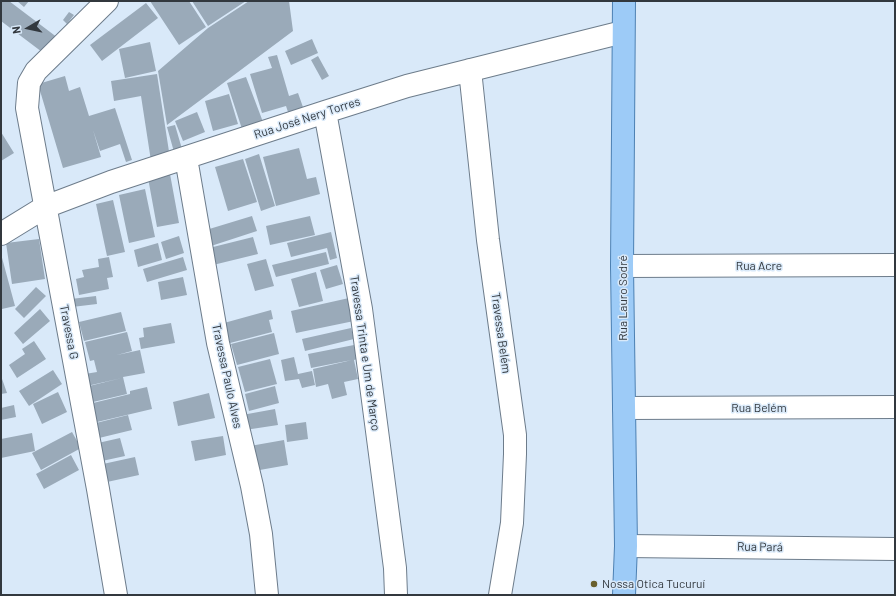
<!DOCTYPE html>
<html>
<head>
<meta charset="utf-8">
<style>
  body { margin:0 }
  #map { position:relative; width:896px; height:596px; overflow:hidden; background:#d9e9f9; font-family:Barlow,sans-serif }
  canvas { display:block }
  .frame { position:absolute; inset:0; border:2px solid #32383e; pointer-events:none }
  .north { position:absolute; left:8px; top:8px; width:40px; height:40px; -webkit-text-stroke:3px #d9e9f9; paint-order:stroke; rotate:261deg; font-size:11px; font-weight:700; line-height:16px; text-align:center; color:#32383e }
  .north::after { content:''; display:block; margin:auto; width:14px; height:18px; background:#32383e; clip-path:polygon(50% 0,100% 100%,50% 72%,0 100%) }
</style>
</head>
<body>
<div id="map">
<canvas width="896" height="596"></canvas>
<div class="frame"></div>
<div class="north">N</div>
</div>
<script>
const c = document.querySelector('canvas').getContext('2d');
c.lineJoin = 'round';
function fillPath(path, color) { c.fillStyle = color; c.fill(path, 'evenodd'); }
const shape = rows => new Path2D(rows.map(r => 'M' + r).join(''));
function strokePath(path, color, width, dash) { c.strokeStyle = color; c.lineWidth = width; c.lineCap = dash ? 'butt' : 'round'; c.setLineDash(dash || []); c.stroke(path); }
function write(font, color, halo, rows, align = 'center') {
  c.font = font + ' Barlow,sans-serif'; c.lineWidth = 3; c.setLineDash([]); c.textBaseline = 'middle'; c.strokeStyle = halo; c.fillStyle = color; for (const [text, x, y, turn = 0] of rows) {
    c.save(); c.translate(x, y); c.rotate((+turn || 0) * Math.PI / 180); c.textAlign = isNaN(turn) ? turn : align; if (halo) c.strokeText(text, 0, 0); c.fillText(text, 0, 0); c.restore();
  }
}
fillPath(shape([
  [1,1,9,1,58,38,46,55,1,21],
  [17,1,29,1,24,7],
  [150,1,189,1,206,27,179,45],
  [192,1,246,1,208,26],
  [249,1,289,1,293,31,167,125,158,71,208,28],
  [146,3,158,18,102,61,90,45],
  [69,12,74,15,67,24,63,20],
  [312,39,318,53,291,65,285,51],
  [150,42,156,71,125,78,119,49],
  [277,55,289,96,298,93,304,110,289,115,286,106,262,113,250,74,272,68,268,57],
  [318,56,329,76,322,80,311,60],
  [157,74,170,158,151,161,141,96,114,101,111,81],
  [65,76,69,91,80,87,89,116,115,108,132,160,126,162,120,144,100,151,93,130,101,157,63,168,38,84],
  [246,77,263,122,242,129,227,83],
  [229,94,238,124,213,131,205,101],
  [197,112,205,132,183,141,175,121],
  [175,125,182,149,174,152,167,127],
  [1,132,14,153,1,161],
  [299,148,307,179,316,177,320,194,276,206,263,157],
  [259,154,275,206,261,211,245,159],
  [243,159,257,202,228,211,215,167],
  [170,174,179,223,157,227,148,178],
  [145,189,155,237,129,243,119,195],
  [113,200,125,252,107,256,96,204],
  [252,216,257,231,211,246,206,230],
  [310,216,315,235,270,245,266,226],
  [331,232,337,258,330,260,327,248,291,257,287,243],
  [179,236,184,253,166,259,161,242],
  [253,237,258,254,213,265,209,248],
  [39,239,45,279,12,284,6,243],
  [158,243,162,260,138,267,134,250],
  [326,252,329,264,276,277,272,265],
  [1,254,15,306,2,309,1,306],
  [109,257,113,277,107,278,109,289,79,295,76,279,84,277,82,270,99,267,98,259],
  [183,257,187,270,147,282,143,269],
  [266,259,274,286,255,291,247,264],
  [337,265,343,284,326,289,320,270],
  [316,272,323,301,299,307,291,279],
  [183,277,187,295,161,300,158,282],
  [36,287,46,296,24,318,15,309],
  [96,296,97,304,72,307,71,299],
  [349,298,354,321,296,333,291,311],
  [40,309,50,321,23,344,14,333],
  [271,310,273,319,269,320,272,332,230,343,224,323],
  [121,312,126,331,84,341,79,322],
  [171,323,175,343,141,349,139,338,144,337,143,328],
  [351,328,354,339,305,351,302,339],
  [127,332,132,351,117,355,140,350,145,373,123,377,127,394,93,402,89,386,122,378,87,386,85,374,97,372,94,360,90,361,85,342],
  [274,333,279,354,237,365,231,344],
  [34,341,46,359,17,378,9,365,25,354,22,349],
  [354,345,357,359,354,360,358,379,344,382,347,395,332,399,328,384,316,387,313,369,352,360,311,368,308,354],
  [294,357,298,374,312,371,315,385,302,388,299,379,285,381,281,360],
  [270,359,277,384,245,392,238,367],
  [53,370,62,384,29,406,19,391],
  [1,376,7,393,1,394],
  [275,386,279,403,249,411,245,394],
  [147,387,152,409,97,422,93,403,130,394,130,391],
  [58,392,67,412,42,424,33,404],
  [209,393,215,418,178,426,173,402],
  [14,405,16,417,1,420,1,408],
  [275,409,278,425,245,430,242,415],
  [128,415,132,430,99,438,96,423],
  [306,422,308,439,287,442,285,425],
  [72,432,81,448,41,470,32,453],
  [32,433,35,451,1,458,1,439],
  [223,436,226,455,195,461,191,441],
  [120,438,125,456,102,461,98,443],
  [284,440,288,465,254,471,250,446],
  [71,455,79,470,44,489,36,474],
  [135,457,139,475,107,482,103,464]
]), '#9aaab9');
const minor = shape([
  [107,1,36,71,29,83,27,108,98,489,116,595],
  [470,70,488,240,515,435,515,454,512,523,500,595],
  [325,112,361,309,395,568,396,595],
  [186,158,218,343,252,486,261,534,267,595],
  [1,234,45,207,111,182,325,112,407,86,623,32],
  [622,266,895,265],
  [624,408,895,407],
  [626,546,895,549]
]);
const major = shape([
  [624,1,622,266,626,546,624,595]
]);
strokePath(minor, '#6d7c8b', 24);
strokePath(major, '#4d81b3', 24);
strokePath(minor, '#fff', 22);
strokePath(major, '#9dcbf7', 22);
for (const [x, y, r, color] of [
  [594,584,4,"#695f2c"]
]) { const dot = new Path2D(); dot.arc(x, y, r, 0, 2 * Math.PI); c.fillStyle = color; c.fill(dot); strokePath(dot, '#d9e9f9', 1.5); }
write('12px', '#32383e', '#d9e9f9', [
  ["Rua José Nery Torres",307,118,-18],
  ["Rua Acre",759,266],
  ["Rua Lauro Sodré",623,298,-90],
  ["Travessa G",69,332,79],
  ["Travessa Belém",501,333,82],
  ["Travessa Trinta e Um de Março",365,353,82],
  ["Travessa Paulo Alves",227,376,78],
  ["Rua Belém",759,408],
  ["Rua Pará",760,547,1]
]);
write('12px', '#32383e', '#d9e9f9', [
  ["Nossa Otica Tucuruí",602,584]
], 'left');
</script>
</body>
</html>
